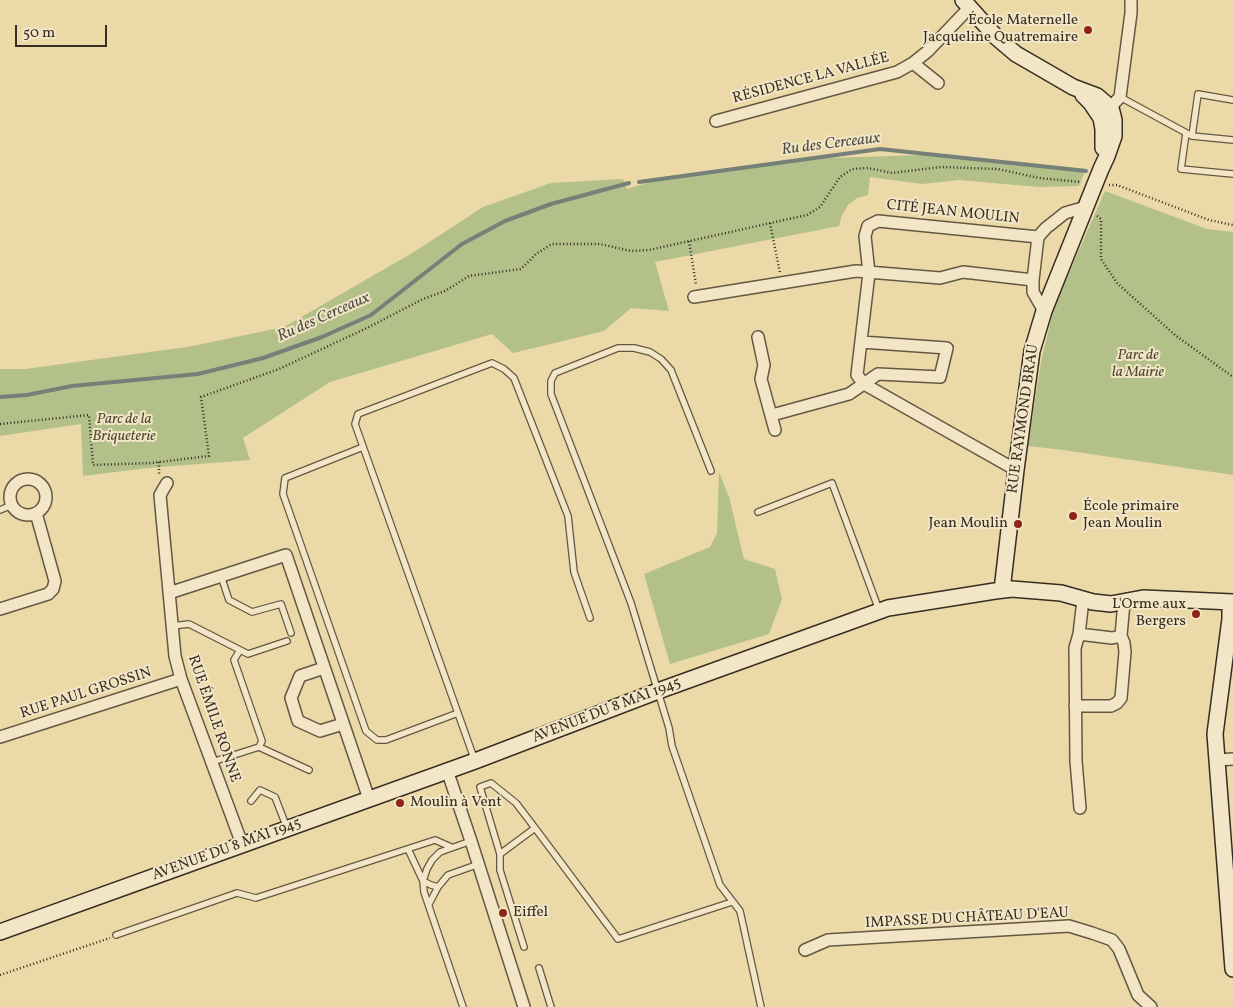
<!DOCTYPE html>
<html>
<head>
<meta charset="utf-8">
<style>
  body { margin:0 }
  #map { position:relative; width:1233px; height:1007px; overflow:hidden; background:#ebd9a7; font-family:Vollkorn,serif }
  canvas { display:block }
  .scale { position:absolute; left:15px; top:25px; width:92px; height:22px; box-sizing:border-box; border:2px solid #372d22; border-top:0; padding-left:6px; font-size:15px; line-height:18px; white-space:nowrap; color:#372d22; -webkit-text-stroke:4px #f2e6c6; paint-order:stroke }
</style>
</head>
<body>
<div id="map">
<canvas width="1233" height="1007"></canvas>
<div class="scale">50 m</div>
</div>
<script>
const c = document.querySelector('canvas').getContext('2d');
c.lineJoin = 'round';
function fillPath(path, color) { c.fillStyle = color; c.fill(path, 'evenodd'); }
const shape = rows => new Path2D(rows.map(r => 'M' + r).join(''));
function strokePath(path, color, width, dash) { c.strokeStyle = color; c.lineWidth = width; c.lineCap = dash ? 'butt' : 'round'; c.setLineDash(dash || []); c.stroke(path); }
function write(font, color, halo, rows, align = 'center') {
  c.font = font + ' Vollkorn,serif'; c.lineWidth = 4; c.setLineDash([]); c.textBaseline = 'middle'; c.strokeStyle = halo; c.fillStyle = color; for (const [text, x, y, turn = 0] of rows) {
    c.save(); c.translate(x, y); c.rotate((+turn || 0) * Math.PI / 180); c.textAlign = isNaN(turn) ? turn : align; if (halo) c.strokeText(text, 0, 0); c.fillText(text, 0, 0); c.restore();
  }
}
fillPath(shape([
  [922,155,1012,161,1086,169,1079,186,1039,187,959,180,922,184,870,177,868,195,857,198,848,205,842,215,839,226,655,262,669,311,631,308,604,331,513,353,492,334,330,382,243,438,250,460,148,468,83,476,81,424,0,436,0,369,25,369,187,347,284,327,414,252,483,207,551,183,623,179,627,189,671,176,795,159],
  [1105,191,1207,229,1233,232,1233,475,1063,450,1028,446,1041,362,1054,307],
  [719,472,729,497,744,559,775,569,782,599,769,634,670,664,644,574,710,547,717,533]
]), '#b3c08a');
strokePath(shape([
  [639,182,880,149,1086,171],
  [0,397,27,395,72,386,198,374,263,358,322,337,371,315,462,244,505,221,551,204,629,183]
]), '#748078', 4);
const lane = shape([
  [1120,97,1192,136,1233,140],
  [1186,133,1181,169,1233,174],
  [1192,136,1198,94,1233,100],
  [363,447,285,478,283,494,366,731,377,740,386,740,458,713],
  [711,471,671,370,661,359,650,352,634,348,618,348,555,373,551,381,551,394,631,603,669,728,672,746,720,885,740,911,761,1007],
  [0,510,12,505],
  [758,512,832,483,879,610],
  [221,576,229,600,252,612,281,604,291,633],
  [172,626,189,624,248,654,287,641],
  [240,650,234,660,262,741,259,747],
  [475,761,355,424,358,414,492,363,504,369,514,378,568,516,574,572,590,618],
  [212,762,259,747,309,770],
  [251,801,260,790,275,797,287,828],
  [535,828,500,854,480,787,491,783,516,803,535,828,618,939,732,902],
  [408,849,423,881,431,885,438,887],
  [500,854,500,870,524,947],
  [429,904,438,887,448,875,479,864],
  [116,935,237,893,256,898,435,840,451,847],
  [539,968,551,1007],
  [463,1007,424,892,423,881,427,869,432,860,440,852,471,841]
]);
const street = shape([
  [913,63,938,83],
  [1106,112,1120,97,1131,13,1131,0],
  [716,121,897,72,913,63,928,51,969,8],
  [694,297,856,271,940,278,963,272,1033,280],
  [1044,311,1033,292,1033,280,1038,237,1046,228,1065,213,1086,207],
  [758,337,764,365,761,379,775,430],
  [772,415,849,394,878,374,940,377,947,348,861,342],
  [1016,470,864,384,857,375,869,273,865,236,868,226,878,221,1038,237],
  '10 497a18 18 0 1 1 36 0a18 18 0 1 1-36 0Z',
  [167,483,160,495,175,656,181,679,242,844],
  [169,593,286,555,369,799],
  [0,609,48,594,53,589,55,581,36,513],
  [1079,634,1112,638,1121,636],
  [324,668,300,676,291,698,298,721,320,731,343,724],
  [1075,706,1111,706,1117,703,1121,698,1125,652,1124,643,1121,636,1124,602],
  [0,737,181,679],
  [1217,760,1233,759],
  [447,770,471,841,524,1007],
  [1080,808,1076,761,1075,648,1079,634,1083,600],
  [805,950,828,940,1069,926,1092,933,1112,940,1119,949,1138,995,1151,1007]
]);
const secondary = shape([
  [963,0,996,37,1016,54,1042,69,1073,87,1097,96,1111,108,1114,120,1114,136,1107,156,1101,169,1044,311,1032,351,1016,470,1002,590],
  [1083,95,1091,103,1101,118,1103,129,1103,148],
  [1230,603,1230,619,1215,734,1233,969],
  [0,932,475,761,658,691,888,608,995,591,1012,589,1061,593,1093,602,1111,604,1143,598,1233,602]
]);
strokePath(lane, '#645843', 8);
strokePath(street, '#645843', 14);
strokePath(secondary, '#372d22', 18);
strokePath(shape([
  [1109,185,1117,185,1209,220,1233,225],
  [1097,216,1101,219,1101,259,1117,283,1175,335,1233,377],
  [770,223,780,273],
  [689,241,696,285],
  [0,424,89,415,93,465,151,463,209,456,201,397,279,369,367,328,423,299,445,291,469,276,521,269,536,254,552,244,600,244,631,251,649,250,807,215,820,207,840,177,852,169,868,168,892,173,941,167,998,169,1039,178,1081,182],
  [159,462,159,476],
  [0,975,110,938]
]), '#372d22', 2.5, [1, 2.5]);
strokePath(lane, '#f2e6c6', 5.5);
strokePath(street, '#f2e6c6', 11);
strokePath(secondary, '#f2e6c6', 15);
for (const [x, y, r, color] of [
  [1088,30,5,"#8f2418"],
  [1073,516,5,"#8f2418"],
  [1018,524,5,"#8f2418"],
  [1196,614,5,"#8f2418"],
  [400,803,5,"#8f2418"],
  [503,913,5,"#8f2418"]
]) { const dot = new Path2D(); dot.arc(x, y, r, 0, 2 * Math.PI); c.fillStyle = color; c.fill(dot); strokePath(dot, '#f2e6c6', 2); }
write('15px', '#372d22', '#f2e6c6', [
  ["École Maternelle",1078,21],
  ["Jacqueline Quatremaire",1078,38],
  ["École primaire",1083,507,"left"],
  ["Jean Moulin",1083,524,"left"],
  ["Jean Moulin",1008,524],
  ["L'Orme aux",1186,605],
  ["Bergers",1186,622],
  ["Moulin à Vent",410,803,"left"],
  ["Eiffel",513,913,"left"]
], 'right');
write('15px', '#372d22', '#f2e6c6', [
  ["RÉSIDENCE LA VALLÉE",811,79,-15],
  ["CITÉ JEAN MOULIN",953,213,6],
  ["RUE RAYMOND BRAU",1024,419,-82],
  ["RUE PAUL GROSSIN",86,694,-18],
  ["AVENUE DU 8 MAI 1945",607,711,-21],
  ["RUE ÉMILE RONNE",213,719,71],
  ["AVENUE DU 8 MAI 1945",227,850,-20],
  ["IMPASSE DU CHÂTEAU D'EAU",967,919,-3]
]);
write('italic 15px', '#504a37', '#f2e6c6', [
  ["Parc de",1138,356],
  ["la Mairie",1138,373],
  ["Parc de la",124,420],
  ["Briqueterie",124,437]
]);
write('italic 16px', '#505046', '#f2e6c6', [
  ["Ru des Cerceaux",831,145,-7],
  ["Ru des Cerceaux",324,318,-24]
]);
</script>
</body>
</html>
